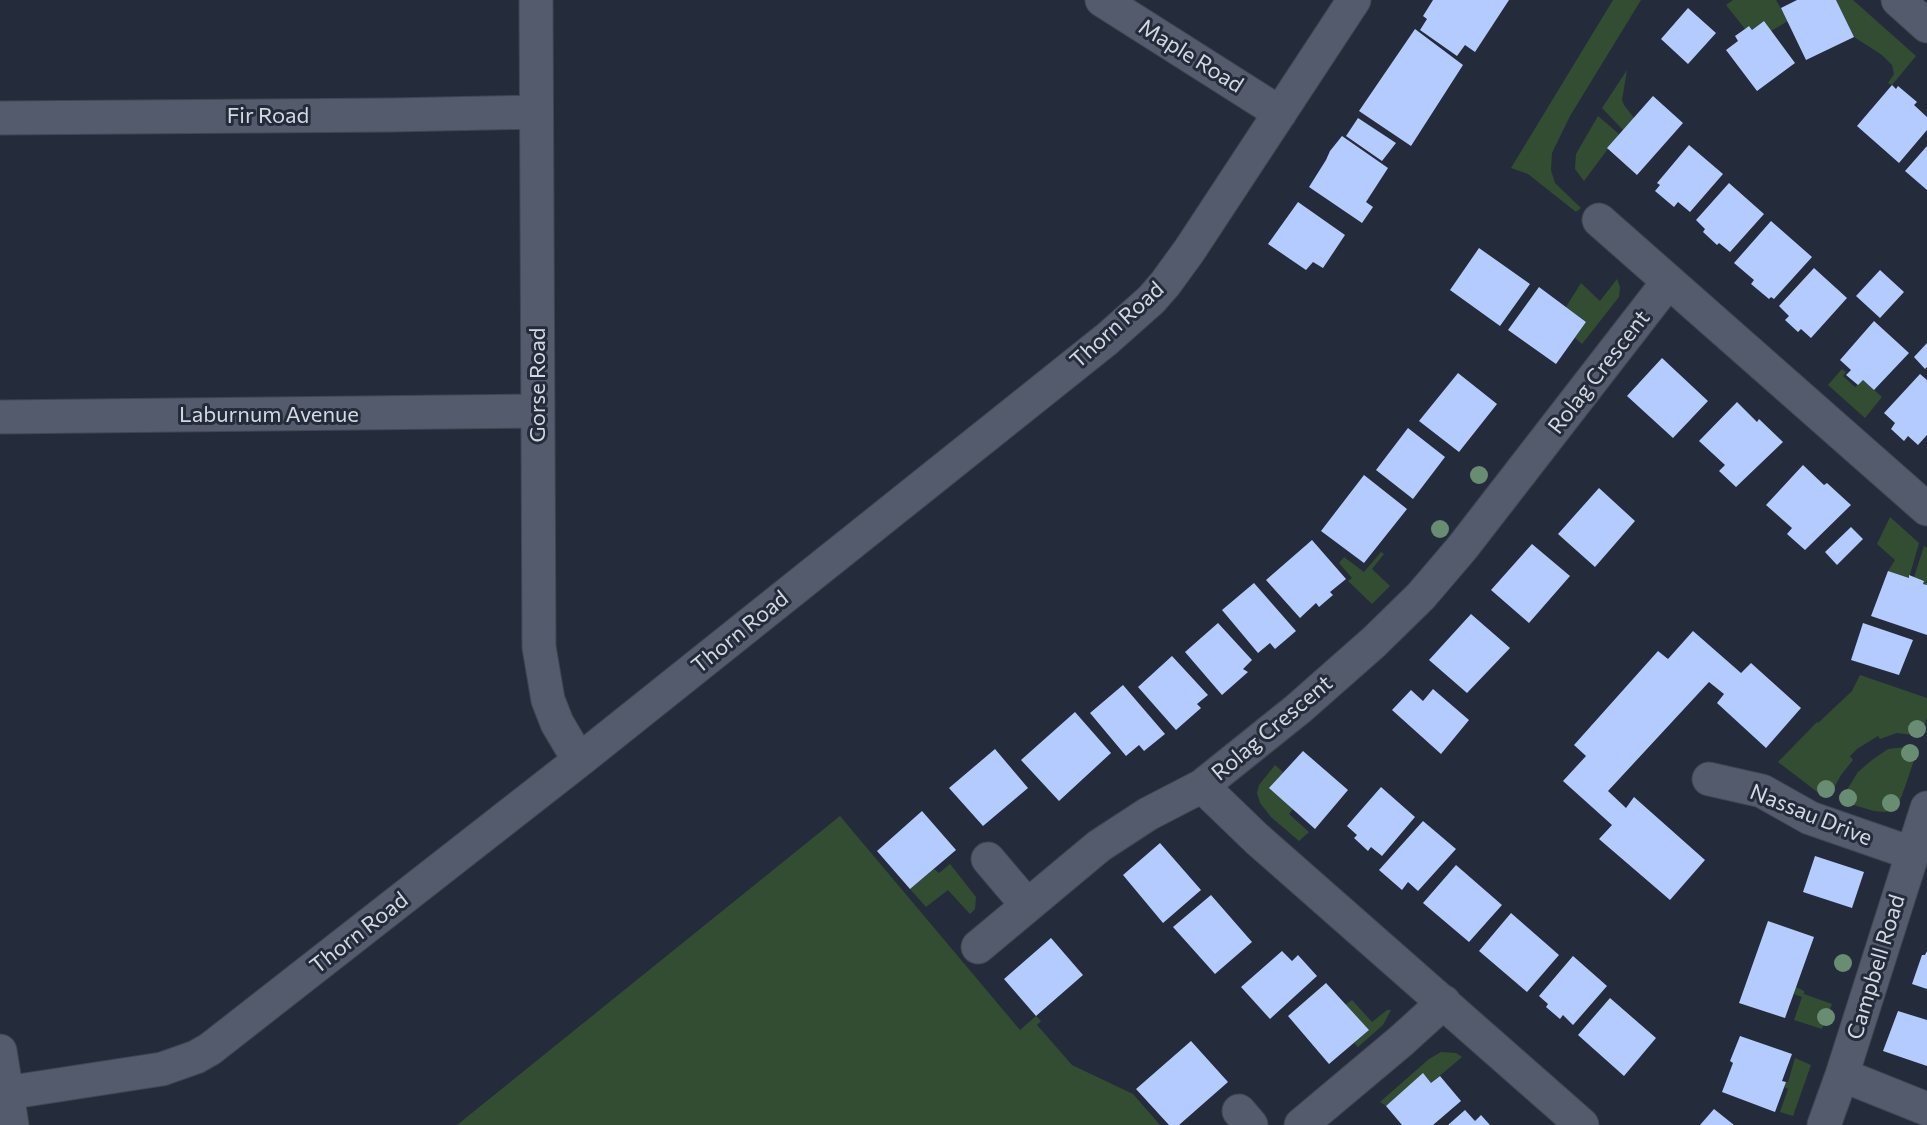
<!DOCTYPE html>
<html>
<head>
<meta charset="utf-8">
<style>
  body { margin:0 }
  canvas { display:block; background:#242b3a }
</style>
</head>
<body>
<canvas width="1927" height="1125"></canvas>
<script>
const c = document.querySelector('canvas').getContext('2d');
c.lineJoin = 'round';
function fillPath(path, color) { c.fillStyle = color; c.fill(path, 'evenodd'); }
const shape = rows => new Path2D(rows.map(r => 'M' + r).join(''));
function strokePath(path, color, width, dash) { c.strokeStyle = color; c.lineWidth = width; c.lineCap = dash ? 'butt' : 'round'; c.setLineDash(dash || []); c.stroke(path); }
function write(font, color, halo, rows, align = 'center') {
  c.font = font + ' Commissioner,sans-serif'; c.lineWidth = 6; c.setLineDash([]); c.textBaseline = 'middle'; c.strokeStyle = halo; c.fillStyle = color; for (const [text, x, y, turn = 0] of rows) {
    c.save(); c.translate(x, y); c.rotate((+turn || 0) * Math.PI / 180); c.textAlign = isNaN(turn) ? turn : align; if (halo) c.strokeText(text, 0, 0); c.fillText(text, 0, 0); c.restore();
  }
}
fillPath(shape([
  [1613,0,1641,0,1570,116,1552,153,1551,170,1555,183,1581,208,1576,212,1528,174,1511,168],
  [1733,0,1776,0,1788,21,1771,31,1764,21,1752,30,1749,26,1745,29,1726,5],
  [1836,0,1853,0,1916,56,1892,85,1888,83,1894,74,1892,65,1882,55,1854,37],
  [1627,70,1622,100,1624,105,1634,118,1623,130,1602,108],
  [1598,116,1619,134,1584,181,1575,169,1576,154],
  [1617,279,1620,287,1619,297,1582,344,1575,338,1586,322,1566,307,1581,283,1600,301],
  [1842,369,1846,372,1843,376,1855,387,1863,380,1882,397,1865,418,1828,385],
  [1890,517,1919,543,1909,578,1888,571,1895,560,1877,544],
  [1924,546,1927,548,1927,585,1923,584,1924,581,1914,577],
  [1381,552,1384,554,1372,569,1390,586,1372,604,1348,581,1352,578,1339,563,1344,557,1364,572],
  [1860,675,1927,698,1927,718,1921,736,1897,733,1880,739,1878,736,1857,749,1850,756,1853,760,1841,775,1829,797,1816,791,1778,762,1817,722,1818,723,1852,691],
  [1915,746,1918,748,1907,781,1901,798,1894,808,1885,812,1874,811,1840,801,1858,772,1872,760,1888,749],
  [1275,765,1283,772,1270,788,1293,809,1289,814,1309,832,1299,841,1271,817,1260,803,1257,793,1259,785],
  [840,816,1020,1030,1036,1016,1041,1021,1037,1025,1072,1065,1133,1094,1160,1125,457,1125],
  [950,864,976,897,975,909,970,914,948,890,926,907,910,889,934,869,939,873],
  [1796,987,1804,991,1804,994,1832,1004,1822,1029,1794,1020,1802,997,1794,994],
  [1352,1000,1372,1022,1387,1010,1391,1010,1383,1025,1358,1047,1354,1043,1369,1030,1345,1005],
  [1441,1052,1456,1053,1462,1057,1431,1083,1423,1074,1386,1106,1380,1102,1429,1059],
  [1795,1058,1811,1065,1793,1116,1780,1112,1788,1089,1784,1087,1786,1082,1788,1082]
]), '#324d32');
fillPath(shape([
  [1433,0,1509,0,1475,52,1465,45,1457,56,1420,30,1427,19,1423,16],
  [1797,0,1836,0,1854,37,1806,60,1781,8],
  [1688,8,1716,33,1688,64,1661,39],
  [1764,21,1795,63,1757,91,1726,50,1738,41,1735,36,1745,29,1749,26,1752,30],
  [1415,29,1463,65,1411,146,1359,111],
  [1892,85,1896,89,1898,86,1917,102,1914,105,1927,117,1927,130,1899,163,1857,126],
  [1653,96,1683,123,1637,175,1607,148],
  [1358,118,1396,143,1382,161,1346,136],
  [1342,136,1388,168,1366,202,1373,207,1362,223,1309,187,1326,160,1330,151],
  [1689,145,1723,174,1690,212,1678,202,1674,207,1655,191,1660,185,1657,183],
  [1927,146,1927,190,1905,171],
  [1729,183,1764,214,1730,252,1719,243,1717,245,1703,232,1705,229,1696,220],
  [1298,202,1345,235,1323,268,1313,262,1306,270,1268,244],
  [1771,221,1812,257,1774,299,1771,297,1769,299,1751,284,1754,280,1734,263],
  [1479,248,1530,284,1500,326,1450,290],
  [1814,268,1847,298,1811,338,1801,329,1798,332,1785,320,1789,316,1779,306],
  [1880,270,1904,292,1880,318,1856,296],
  [1539,287,1586,322,1556,364,1508,330],
  [1874,321,1909,353,1874,390,1863,380,1858,385,1846,375,1851,370,1840,360],
  [1927,343,1927,367,1925,369,1914,357],
  [1662,358,1708,401,1673,438,1627,396],
  [1458,373,1497,404,1459,452,1419,421],
  [1920,374,1927,380,1927,435,1918,445,1908,436,1904,441,1891,429,1895,423,1884,413],
  [1737,402,1757,422,1759,419,1783,442,1736,487,1719,471,1725,465,1699,441],
  [1408,428,1445,457,1413,499,1376,470],
  [1803,465,1824,485,1827,483,1851,505,1805,550,1787,534,1792,528,1766,505],
  [1364,475,1407,509,1364,563,1321,531],
  [1599,488,1635,521,1595,567,1558,534],
  [1851,527,1863,539,1837,565,1825,552],
  [1312,540,1346,579,1330,592,1333,595,1319,607,1316,603,1300,618,1266,580],
  [1532,544,1570,576,1529,623,1491,590],
  [1888,571,1909,578,1909,575,1924,581,1923,584,1927,585,1927,635,1871,616],
  [1254,583,1296,631,1275,649,1270,643,1258,653,1222,610],
  [1471,614,1510,648,1467,693,1429,660],
  [1218,623,1252,660,1243,669,1248,672,1222,695,1185,652],
  [1863,623,1913,640,1899,675,1851,660],
  [1693,631,1741,673,1751,663,1801,708,1766,748,1717,703,1724,694,1709,682,1608,791,1626,808,1634,797,1705,860,1670,900,1599,839,1612,825,1563,781,1586,756,1574,745,1658,651,1668,659],
  [1172,656,1208,695,1197,704,1201,708,1176,730,1138,687],
  [1123,685,1165,734,1144,751,1139,745,1126,756,1090,713],
  [1433,689,1469,720,1441,754,1392,710,1411,690,1423,701],
  [1075,712,1111,753,1059,801,1021,760],
  [995,749,1028,788,983,826,949,788],
  [1303,751,1348,790,1315,829,1269,788],
  [1381,787,1415,817,1382,856,1371,847,1368,851,1354,838,1357,835,1347,826],
  [922,811,956,850,910,889,877,851],
  [1423,821,1456,849,1418,891,1408,882,1402,890,1379,870],
  [1160,843,1201,890,1163,923,1123,875],
  [1815,856,1864,872,1852,908,1803,892],
  [1456,865,1502,905,1469,942,1423,903],
  [1211,895,1252,942,1215,974,1173,927],
  [1511,913,1559,955,1527,992,1479,951],
  [1768,921,1814,937,1785,1018,1739,1003],
  [1051,938,1083,975,1036,1016,1004,979],
  [1282,951,1292,961,1298,955,1317,976,1270,1019,1241,987],
  [1927,951,1927,989,1912,984,1922,955,1925,955],
  [1573,956,1607,986,1573,1025,1563,1015,1560,1019,1546,1007,1548,1004,1539,996],
  [1326,983,1369,1030,1329,1064,1288,1016],
  [1610,998,1656,1038,1624,1076,1578,1035],
  [1898,1011,1927,1020,1927,1066,1883,1051],
  [1740,1036,1792,1054,1782,1081,1786,1082,1775,1112,1722,1092,1733,1063,1730,1061],
  [1191,1041,1228,1082,1179,1125,1169,1125,1136,1089],
  [1423,1073,1431,1083,1440,1076,1461,1101,1433,1125,1402,1125,1386,1106],
  [1714,1109,1734,1125,1700,1125],
  [1465,1110,1475,1121,1481,1115,1490,1125,1448,1125]
]), '#b3cbff');
const minor = shape([
  [536,0,539,647,548,700,557,723,570,745,581,759],
  [1102,0,1280,113],
  [1898,0,1927,26],
  [0,118,392,115,536,112],
  [1599,220,1927,509],
  [0,417,538,411],
  [1709,779,1762,791,1810,818,1911,853],
  [988,859,1027,905],
  [978,947,1099,846,1148,814,1202,786],
  [0,1051,12,1125],
  [1842,1075,1927,1109],
  [0,1094,162,1069,196,1057,210,1049,581,759,1107,339,1151,300,1165,284,1189,251,1354,0],
  [1239,1111,1251,1125],
  [1301,1125,1401,1041,1444,1002],
  [1582,1125,1257,839,1202,786,1298,709,1374,642,1421,596,1462,548,1668,282],
  [1824,1125,1842,1075,1927,808]
]);
strokePath(minor, '#404653', 35);
strokePath(minor, '#535b6d', 33);
c.fillStyle = '#688d72';
for (const [x, y] of [
  [1479,475],
  [1440,529],
  [1917,729],
  [1910,753],
  [1826,789],
  [1848,798],
  [1891,803],
  [1843,963],
  [1826,1017]
]) { c.beginPath(); c.arc(x, y, 9, 0, 2 * Math.PI); c.fill(); }
write('22px', '#d3d8e2', '#242b3a', [
  ["Maple Road",1191,56,32],
  ["Fir Road",268,116],
  ["Thorn Road",1117,325,-42],
  ["Rolag Crescent",1599,372,-52],
  ["Gorse Road",538,385,-90],
  ["Laburnum Avenue",269,415],
  ["Thorn Road",740,632,-39],
  ["Rolag Crescent",1272,728,-40],
  ["Nassau Drive",1811,815,22],
  ["Thorn Road",359,933,-38],
  ["Campbell Road",1876,967,-73]
]);
</script>
</body>
</html>
